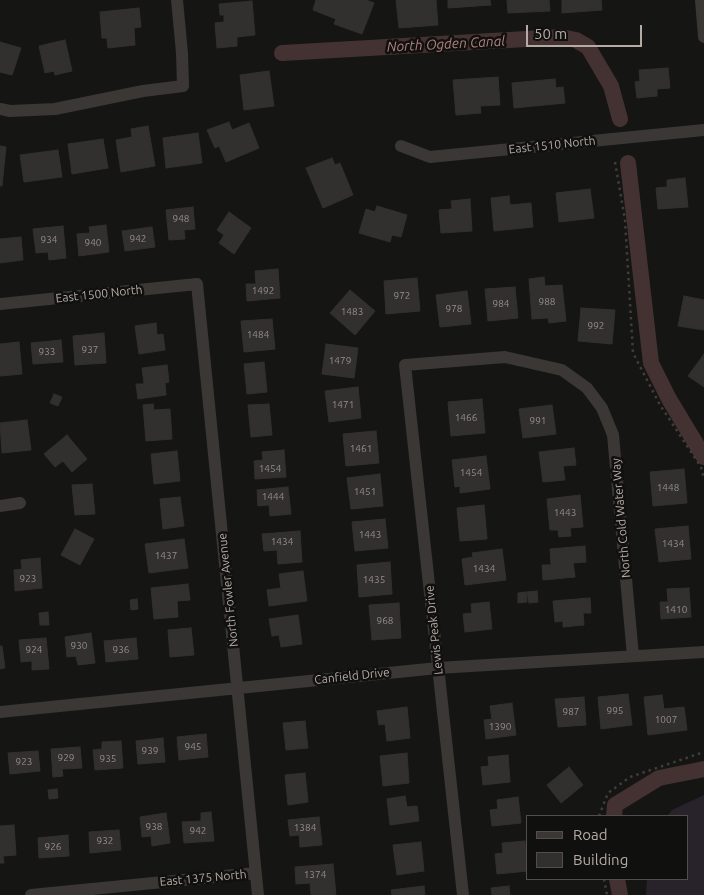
<!DOCTYPE html>
<html>
<head>
<meta charset="utf-8">
<style>
  body { margin:0 }
  #map { position:relative; width:704px; height:895px; overflow:hidden; background:#151514; font-family:Ubuntu,sans-serif }
  canvas { display:block }
  .legend { position:absolute; left:526px; top:815px; width:162px; height:65px; box-sizing:border-box; background:#10100f; border:1px solid #524e4b; margin:0; padding:6px 9px; list-style:none; font-size:15px; color:#b6aaa5 }
  .legend li { display:flex; align-items:center; gap:10px; height:25px }
  .legend b { width:25px; border:1px solid #524e4b }
  .scale { position:absolute; left:526px; top:25px; width:116px; height:22px; box-sizing:border-box; border:2px solid #b6aaa5; border-top:0; padding-left:6px; font-size:15px; line-height:18px; white-space:nowrap; color:#b6aaa5; -webkit-text-stroke:4px #10100f; paint-order:stroke }
</style>
</head>
<body>
<div id="map">
<canvas width="704" height="895"></canvas>
<ul class="legend">
<li><b style="height:6px;background:#3a3735"></b>Road</li>
<li><b style="height:14px;background:#31302f"></b>Building</li>
</ul>
<div class="scale">50 m</div>
</div>
<script>
const c = document.querySelector('canvas').getContext('2d');
c.lineJoin = 'round';
function fillPath(path, color) { c.fillStyle = color; c.fill(path, 'evenodd'); }
const shape = rows => new Path2D(rows.map(r => 'M' + r).join(''));
function strokePath(path, color, width, dash) { c.strokeStyle = color; c.lineWidth = width; c.lineCap = dash ? 'butt' : 'round'; c.setLineDash(dash || []); c.stroke(path); }
function write(font, color, halo, rows, align = 'center') {
  c.font = font + ' Ubuntu,sans-serif'; c.lineWidth = 5; c.setLineDash([]); c.textBaseline = 'middle'; c.strokeStyle = halo; c.fillStyle = color; for (const [text, x, y, turn = 0] of rows) {
    c.save(); c.translate(x, y); c.rotate((+turn || 0) * Math.PI / 180); c.textAlign = isNaN(turn) ? turn : align; if (halo) c.strokeText(text, 0, 0); c.fillText(text, 0, 0); c.restore();
  }
}
fillPath(shape([
  [704,795,704,895,646,895,647,879,688,879,688,816,667,816,672,810]
]), '#28222a');
strokePath(shape([
  [282,53,561,37,576,40,588,47,611,86,620,119],
  [628,163,651,363,669,399,704,457],
  [614,816,615,805,659,778,704,769],
  [617,879,620,895]
]), '#433231', 16);
const building = shape([
  [316,0,366,0,374,3,362,34,334,24,336,19,313,10,316,0],
  [396,0,436,0,438,25,399,28,396,0],
  [448,0,490,0,491,5,448,8,448,0],
  [507,0,549,0,550,11,508,13,507,0],
  [562,0,601,0,602,10,562,13,562,0],
  [252,1,255,35,237,37,237,46,217,48,215,23,224,22,224,15,220,15,219,4,252,1],
  [139,8,141,27,134,28,135,45,108,48,107,38,102,38,100,12,139,8],
  [65,40,72,71,55,75,54,71,45,73,39,46,65,40],
  [0,42,21,48,12,75,0,72,0,42],
  [668,68,670,88,657,89,657,96,637,98,635,82,640,81,639,70,668,68],
  [269,71,274,106,244,110,240,75,269,71],
  [498,77,500,105,480,106,481,113,456,115,453,80,498,77],
  [555,79,556,88,563,87,565,103,514,108,512,83,555,79],
  [229,122,232,130,249,123,259,148,226,162,219,146,215,148,207,130,229,122],
  [148,126,155,166,121,172,116,140,132,137,131,129,148,126],
  [198,133,202,163,166,168,163,138,198,133],
  [103,139,108,168,72,174,68,144,103,139],
  [0,146,6,147,2,186,0,186,0,146],
  [58,150,62,177,24,182,20,155,58,150],
  [332,158,335,165,340,163,353,195,323,208,306,168,332,158],
  [685,178,688,207,658,209,656,188,667,187,667,180,685,178],
  [590,189,594,218,559,222,556,193,590,189],
  [509,196,510,205,531,203,533,227,494,231,491,198,509,196],
  [470,199,472,231,441,233,439,210,452,209,451,201,470,199],
  [377,206,407,215,401,237,392,235,390,242,359,233,366,209,375,212,377,206],
  [193,207,195,229,184,230,185,239,169,240,166,210,193,207],
  [229,212,251,228,234,254,219,243,224,235,217,230,229,212],
  [106,225,109,252,79,256,77,234,90,233,89,227,106,225],
  [63,226,66,258,49,260,48,252,36,253,33,229,63,226],
  [152,227,155,247,125,251,122,231,152,227],
  [21,237,23,260,0,263,0,239,21,237],
  [278,269,280,298,247,301,246,284,256,284,255,271,278,269],
  [544,277,545,286,562,285,566,321,549,323,548,318,532,319,529,279,544,277],
  [417,278,420,311,386,314,384,281,417,278],
  [515,287,518,318,488,321,485,289,515,287],
  [350,290,375,311,355,335,330,313,350,290],
  [467,291,471,324,440,327,436,295,467,291],
  [684,296,704,300,704,330,678,326,684,296],
  [581,308,615,310,612,344,578,341,581,308],
  [272,319,275,349,244,352,241,321,272,319],
  [156,323,157,335,163,334,165,350,139,354,135,326,156,323],
  [104,333,106,363,75,365,73,336,104,333],
  [61,340,63,362,33,364,31,343,61,340],
  [19,342,22,374,0,376,0,344,19,342],
  [326,344,358,348,354,378,322,374,326,344],
  [704,354,704,387,688,376,704,354],
  [264,362,267,392,247,394,244,364,264,362],
  [167,365,169,382,165,383,166,395,138,399,136,384,144,384,142,368,167,365],
  [358,387,361,418,329,422,325,391,358,387],
  [54,394,62,397,58,406,50,403,54,394],
  [482,399,485,433,451,436,448,402,482,399],
  [153,404,154,410,170,409,172,439,146,441,143,405,153,404],
  [269,404,272,435,251,437,248,405,269,404],
  [552,405,556,434,523,438,519,409,552,405],
  [27,420,31,450,2,453,0,423,27,420],
  [376,431,379,463,346,466,343,434,376,431],
  [67,435,87,459,72,472,63,461,55,467,44,454,67,435],
  [574,448,576,465,563,466,565,480,543,482,539,452,574,448],
  [284,450,286,477,255,479,254,461,263,460,262,452,284,450],
  [177,451,180,481,154,484,151,454,177,451],
  [486,456,490,489,460,493,460,486,455,487,452,460,486,456],
  [684,469,687,503,653,506,650,472,684,469],
  [380,474,383,506,351,509,347,478,380,474],
  [92,484,95,514,75,515,72,485,92,484],
  [288,487,291,514,270,516,269,505,258,506,257,490,288,487],
  [580,495,583,527,570,528,571,536,559,537,558,530,550,530,547,499,580,495],
  [180,497,184,526,163,529,160,499,180,497],
  [484,505,487,539,460,541,457,508,484,505],
  [385,519,388,548,355,551,352,522,385,519],
  [688,526,691,559,659,562,655,529,688,526],
  [75,529,94,539,80,565,61,555,75,529],
  [300,531,302,562,278,564,277,550,264,551,262,534,300,531],
  [184,539,188,568,149,573,145,544,184,539],
  [585,546,586,562,573,563,575,577,543,580,542,565,551,565,550,549,585,546],
  [502,549,506,580,465,585,462,559,473,557,472,553,502,549],
  [40,558,42,588,15,591,14,570,22,569,21,560,40,558],
  [390,562,392,594,359,597,357,565,390,562],
  [303,571,307,601,269,606,267,590,281,588,279,574,303,571],
  [188,584,190,600,177,601,178,617,154,619,151,588,188,584],
  [689,588,691,617,661,619,660,602,668,602,667,589,689,588],
  [537,591,538,602,529,603,527,592,537,591],
  [526,592,527,602,518,603,518,593,526,592],
  [590,598,591,613,583,613,584,625,563,627,563,621,555,622,553,601,590,598],
  [137,599,138,609,131,610,130,600,137,599],
  [489,602,492,629,465,632,463,614,472,613,471,604,489,602],
  [399,603,401,638,372,640,369,605,399,603],
  [48,612,49,625,40,625,39,613,48,612],
  [298,615,302,644,281,647,279,635,272,636,269,619,298,615],
  [191,628,194,655,170,657,168,630,191,628],
  [91,633,95,663,78,665,76,656,67,657,65,637,91,633],
  [46,638,49,669,32,670,32,661,21,662,19,640,46,638],
  [136,638,138,659,106,662,104,641,136,638],
  [0,646,2,646,5,668,0,669,0,646],
  [628,694,632,725,601,729,598,697,628,694],
  [662,695,664,709,684,707,687,730,648,735,644,697,662,695],
  [584,697,586,725,558,727,555,699,584,697],
  [512,703,516,735,486,739,484,720,492,719,490,706,512,703],
  [407,707,410,738,387,741,385,724,379,725,377,711,407,707],
  [305,721,308,748,286,750,283,723,305,721],
  [206,734,208,757,179,760,177,737,206,734],
  [163,738,165,762,138,764,136,741,163,738],
  [121,741,123,768,95,770,93,750,102,749,102,742,121,741],
  [80,747,82,768,62,769,63,776,53,777,51,749,80,747],
  [38,751,40,771,10,774,8,753,38,751],
  [407,753,409,783,383,786,380,756,407,753],
  [508,755,510,782,483,785,481,767,489,766,488,757,508,755],
  [569,767,583,785,561,803,547,785,569,767],
  [305,773,308,802,288,805,285,775,305,773],
  [57,789,58,798,49,799,48,790,57,789],
  [405,796,407,807,417,806,419,821,390,825,387,799,405,796],
  [518,797,521,823,492,826,490,810,498,809,497,800,518,797],
  [211,812,214,841,184,843,182,822,201,821,201,813,211,812],
  [166,813,170,843,152,846,151,836,142,837,140,817,166,813],
  [319,817,322,845,300,847,299,835,290,836,288,820,319,817],
  [14,825,16,855,3,856,4,863,0,863,0,826,14,825],
  [119,830,121,850,90,853,89,832,119,830],
  [68,835,69,856,39,858,38,838,68,835],
  [525,841,528,871,497,874,495,854,503,853,502,843,525,841],
  [421,842,424,871,397,875,393,845,421,842],
  [333,864,336,895,311,895,310,883,296,884,295,867,333,864],
  [424,886,425,895,392,895,391,890,424,886],
  [509,886,510,895,492,895,491,888,509,886]
]);
fillPath(building, '#31302f');
strokePath(building, '#31302e', 1);
strokePath(shape([
  [615,162,625,220,633,353,660,405,701,467,704,479],
  [599,816,608,793,630,777,704,752],
  [604,879,607,895]
]), '#413d3b', 2.5, [2.5, 4]);
strokePath(shape([
  [701,0,704,37],
  [0,109,10,111,55,109,143,91,183,86,182,53,177,0],
  [401,146,430,157,704,130],
  [0,304,197,284,258,895],
  [0,506,20,503],
  [0,712,438,668,704,652],
  [31,895,255,873],
  [463,895,405,365,505,357,562,370,587,388,602,408,613,435,633,656]
]), '#3a3735', 12);
write('10px', '#958c88', null, [
  ["948",181,219],
  ["942",138,239],
  ["934",49,240],
  ["940",93,243],
  ["1492",263,291],
  ["972",402,296],
  ["988",547,302],
  ["984",501,304],
  ["978",454,309],
  ["1483",352,312],
  ["992",596,326],
  ["1484",258,335],
  ["937",90,350],
  ["933",47,352],
  ["1479",340,361],
  ["1471",343,405],
  ["1466",466,418],
  ["991",538,421],
  ["1461",361,449],
  ["1454",270,469],
  ["1454",471,473],
  ["1448",668,488],
  ["1451",365,492],
  ["1444",273,497],
  ["1443",565,513],
  ["1443",370,535],
  ["1434",282,542],
  ["1434",673,544],
  ["1437",166,556],
  ["1434",484,569],
  ["923",28,579],
  ["1435",374,580],
  ["1410",676,610],
  ["968",385,621],
  ["930",79,646],
  ["924",34,650],
  ["936",121,650],
  ["995",615,711],
  ["987",571,712],
  ["1007",666,720],
  ["1390",500,727],
  ["945",193,747],
  ["939",150,751],
  ["929",66,758],
  ["935",108,759],
  ["923",24,762],
  ["938",154,827],
  ["1384",305,828],
  ["942",198,831],
  ["932",105,841],
  ["926",53,847],
  ["1374",315,875]
]);
write('12px', '#b6aaa5', '#10100f', [
  ["East 1510 North",552,145,-6],
  ["East 1500 North",99,294,-6],
  ["North Cold Water Way",621,518,-95],
  ["North Fowler Avenue",228,590,-96],
  ["Lewis Peak Drive",434,630,-96],
  ["Canfield Drive",352,676,-6],
  ["East 1375 North",203,878,-5]
]);
write('italic 14px', '#b1807c', '#10100f', [
  ["North Ogden Canal",446,44,-3]
]);
</script>
</body>
</html>
